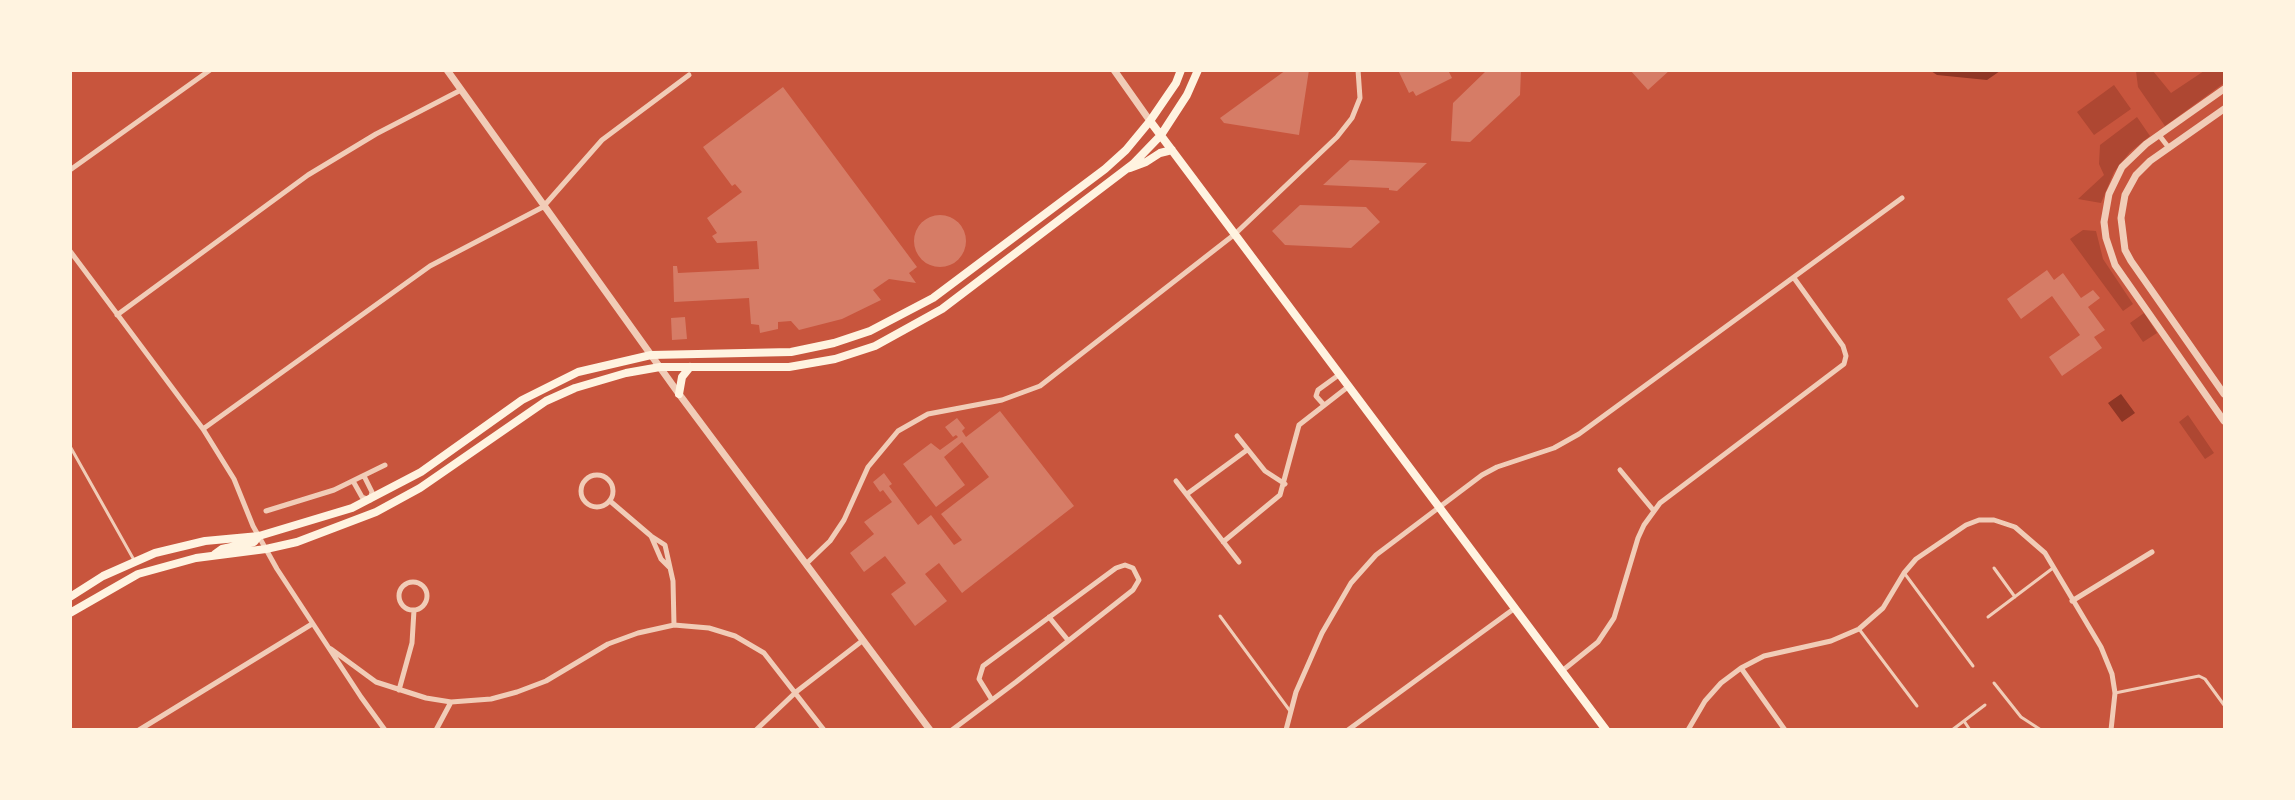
<!DOCTYPE html>
<html>
<head>
<meta charset="utf-8">
<style>
  body { margin:0 }
  #map { position:relative; width:2295px; height:800px; overflow:hidden; background:#c8553d; font-family:Helvetica,sans-serif }
  canvas { display:block }
  .frame { position:absolute; inset:0; border:72px solid #fff3e0; pointer-events:none }
</style>
</head>
<body>
<div id="map">
<canvas width="2295" height="800"></canvas>
<div class="frame"></div>
</div>
<script>
const c = document.querySelector('canvas').getContext('2d');
c.lineJoin = 'round';
function fillPath(path, color) { c.fillStyle = color; c.fill(path, 'evenodd'); }
const shape = rows => new Path2D(rows.map(r => 'M' + r).join(''));
function strokePath(path, color, width, dash) { c.strokeStyle = color; c.lineWidth = width; c.lineCap = dash ? 'butt' : 'round'; c.setLineDash(dash || []); c.stroke(path); }
fillPath(shape([
  [2136,71,2153,71,2171,93,2204,71,2224,71,2224,83,2165,126,2138,87],
  [2114,85,2131,109,2094,135,2077,112],
  [2137,117,2150,136,2130,152,2114,172,2101,203,2078,199,2104,175,2099,164,2100,145],
  [2083,230,2096,231,2103,259,2133,304,2123,311,2070,239],
  [2144,313,2157,333,2143,342,2130,323],
  [2188,415,2214,453,2205,459,2179,422]
]), '#ae4732');
fillPath(shape([
  [1931,71,2000,71,1987,80,1937,75],
  [2121,394,2135,413,2122,422,2108,403]
]), '#8f3625');
fillPath(shape([
  [1286,70,1309,70,1299,135,1224,123,1220,118],
  [1398,70,1448,70,1452,78,1416,96,1413,91,1409,93],
  [1487,70,1521,70,1520,95,1470,142,1451,141,1453,103],
  [1630,70,1670,70,1648,90],
  [783,87,917,267,909,273,916,283,889,279,873,290,881,300,842,319,799,330,791,321,778,322,778,329,760,333,759,325,751,324,749,298,674,302,673,266,677,266,678,273,759,269,757,241,717,243,712,236,717,233,707,218,742,192,735,184,732,186,703,147],
  [1350,160,1427,163,1397,191,1389,190,1389,188,1323,185],
  [1300,205,1366,207,1380,222,1351,248,1285,245,1272,231],
  '914 241a26 26 0 1 1 52 0a26 26 0 1 1-52 0Z',
  [2047,270,2054,280,2063,273,2081,298,2093,290,2100,298,2088,307,2105,330,2094,337,2102,348,2062,376,2049,357,2080,335,2052,296,2021,319,2007,299],
  [685,317,687,339,672,340,671,318],
  [1000,411,1074,506,962,593,939,563,925,574,947,601,915,626,891,594,906,583,885,556,864,572,850,553,874,534,864,522,892,502,883,490,880,492,873,482,884,473,892,484,889,486,918,525,931,515,954,545,962,540,941,514,989,477,962,442,944,457,965,485,936,507,903,464,931,443,940,450,958,437,956,435,953,437,945,427,957,418,965,428,962,431,966,437]
]), '#d67c66');
strokePath(shape([
  [71,448,134,560],
  [1994,568,2015,597],
  [1905,574,1973,666],
  [1220,616,1290,711],
  [1988,617,2053,568],
  [1859,629,1917,706],
  [1994,683,2021,717,2041,730],
  [2115,693,2199,676,2205,679,2224,705],
  [1964,721,1970,730],
  [1952,730,1985,705]
]), '#f1ccb7', 3);
strokePath(shape([
  [2159,135,2169,148],
  [70,170,210,70],
  [70,251,203,429,234,479,253,526,277,569,361,697,385,730],
  [117,315,308,175,376,134,461,90],
  [1324,405,1316,396,1318,390,1340,374],
  [203,429,430,266,543,207,602,140,689,75],
  [1237,436,1265,471,1285,484],
  [1620,470,1654,511],
  '581 491a16 16 0 1 1 32 0a16 16 0 1 1-32 0Z',
  [353,481,362,497,370,500,372,492,364,476],
  [1176,481,1239,562],
  [1187,494,1247,450],
  [610,501,651,536,665,545,673,581,674,625],
  [266,511,334,490,385,465],
  [651,536,661,559,669,567],
  [1223,542,1280,495,1299,425,1349,386],
  [806,564,830,541,844,520,868,467,898,431,928,414,1002,400,1040,386,1235,234,1337,137,1352,118,1360,98,1358,70],
  '399 596a14 14 0 1 1 28 0a14 14 0 1 1-28 0Z',
  [2072,601,2152,552],
  [1049,617,1067,639],
  [331,649,376,682,426,698,451,702,491,699,517,692,546,681,608,644,638,633,674,625,709,628,735,636,764,653,824,730],
  [1741,668,1785,730],
  [1562,671,1598,642,1614,618,1638,538,1644,525,1660,503,1844,364,1846,356,1843,346,1794,278],
  [399,690,412,643,414,610],
  [139,730,312,624],
  [436,730,451,702],
  [756,730,796,692,862,641],
  [952,730,1016,682,1133,590,1139,580,1133,568,1125,565,1116,568,983,666,979,679,992,700],
  [1286,730,1296,692,1322,633,1351,583,1376,555,1482,475,1497,467,1554,448,1579,434,1902,198],
  [1348,730,1515,608],
  [1688,730,1705,701,1721,683,1741,668,1764,656,1831,641,1859,629,1883,608,1904,573,1916,559,1966,525,1979,520,1994,520,2015,527,2045,553,2101,647,2112,674,2115,693,2111,730]
]), '#f1ccb7', 5);
strokePath(shape([
  [447,70,679,394,930,730],
  [1114,70,1150,121],
  [2224,89,2146,144,2122,167,2109,194,2104,222,2106,238,2115,265,2224,421],
  [2224,109,2150,161,2136,175,2125,195,2121,218,2125,250,2131,261,2224,394]
]), '#f1ccb7', 7);
strokePath(shape([
  [1150,121,1606,730],
  [1130,168,1146,162,1160,153,1172,150],
  [679,394,682,377,690,367],
  [215,554,222,549,254,542,259,536],
  [70,597,103,576,155,553,205,541,259,536,352,508,421,472,522,400,578,372,651,355,791,352,834,343,870,331,933,298,1105,169,1126,150,1150,121,1176,83,1181,70],
  [70,613,138,574,196,558,266,549,297,542,376,512,420,488,546,401,575,388,626,373,660,367,789,367,835,359,875,346,942,309,1133,164,1161,135,1187,95,1198,70]
]), '#fff3e0', 8);
</script>
</body>
</html>
